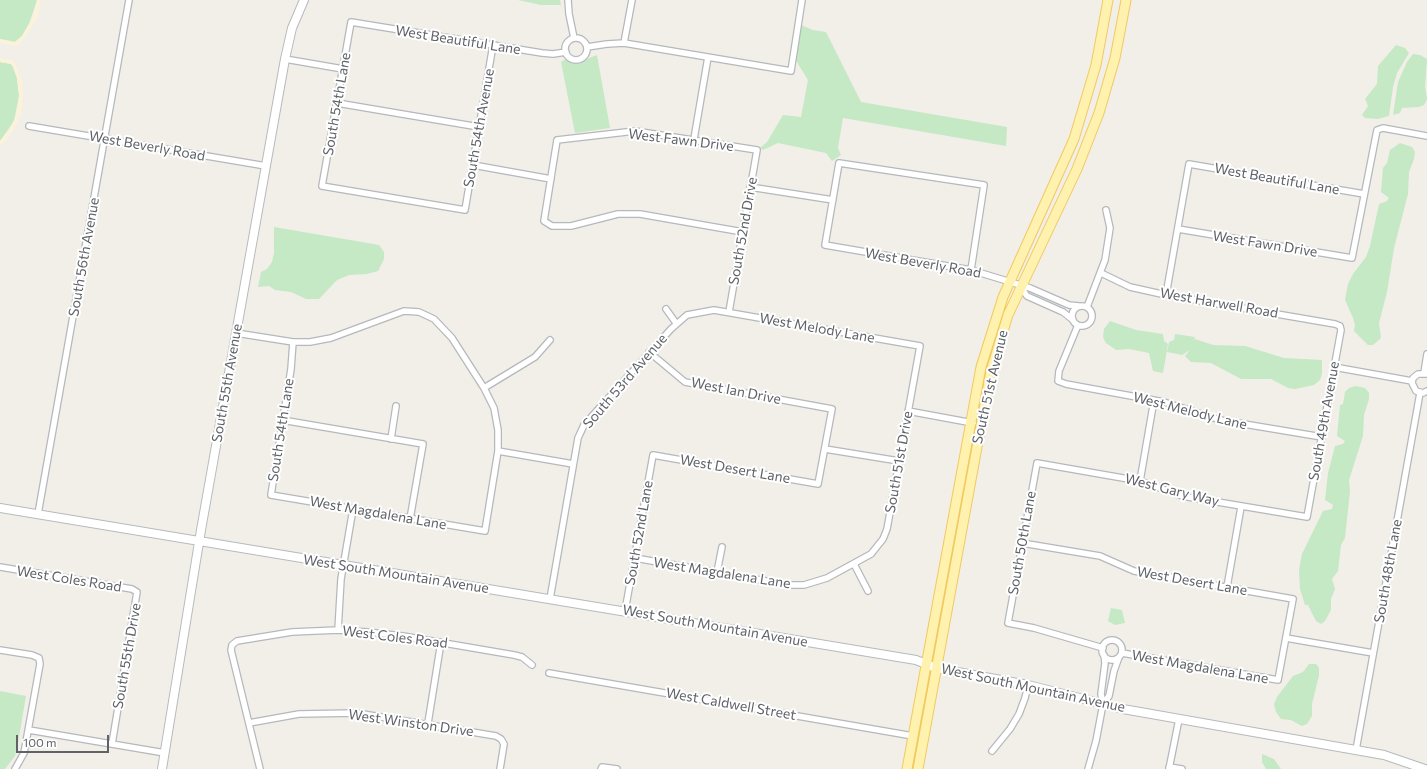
<!DOCTYPE html>
<html>
<head>
<meta charset="utf-8">
<style>
  body { margin:0 }
  #map { position:relative; width:1427px; height:769px; overflow:hidden; background:#f1efe8; font-family:Commissioner,sans-serif }
  canvas { display:block }
  .scale { position:absolute; left:16px; top:735px; width:93px; height:18px; box-sizing:border-box; border:2px solid #5f6368; border-top:0; padding-left:5px; font-size:12px; line-height:14px; white-space:nowrap; color:#5f6368; -webkit-text-stroke:3px #fff; paint-order:stroke }
</style>
</head>
<body>
<div id="map">
<canvas width="1427" height="769"></canvas>
<div class="scale">100 m</div>
</div>
<script>
const c = document.querySelector('canvas').getContext('2d');
c.lineJoin = 'round';
function fillPath(path, color) { c.fillStyle = color; c.fill(path, 'evenodd'); }
const shape = rows => new Path2D(rows.map(r => 'M' + r).join(''));
function strokePath(path, color, width, dash) { c.strokeStyle = color; c.lineWidth = width; c.lineCap = dash ? 'butt' : 'round'; c.setLineDash(dash || []); c.stroke(path); }
function write(font, color, halo, rows, align = 'center') {
  c.font = font + ' Commissioner,sans-serif'; c.lineWidth = 4; c.setLineDash([]); c.textBaseline = 'middle'; c.strokeStyle = halo; c.fillStyle = color; for (const [text, x, y, turn = 0] of rows) {
    c.save(); c.translate(x, y); c.rotate((+turn || 0) * Math.PI / 180); c.textAlign = isNaN(turn) ? turn : align; if (halo) c.strokeText(text, 0, 0); c.fillText(text, 0, 0); c.restore();
  }
}
fillPath(shape([
  [0,0,37,0,29,24,22,36,15,42,0,39],
  [518,0,560,0,561,5,541,5],
  [801,25,813,30,826,32,861,102,1007,127,1006,146,843,118,838,148,841,155,832,161,826,153,778,143,763,150,760,148,767,142,783,115,801,117,808,80,795,59],
  [1396,45,1405,48,1409,53,1397,73,1393,87,1389,116,1378,119,1365,118,1362,115,1368,106,1365,99,1377,84,1378,66],
  [1413,54,1420,55,1427,59,1425,87,1427,99,1424,105,1419,107,1402,108,1400,113,1393,115,1398,82,1407,62],
  [597,55,610,128,575,133,561,62,566,59,579,62],
  [0,62,11,64,13,67,17,78,19,96,14,121,0,141],
  [1400,143,1412,147,1415,152,1414,159,1409,172,1408,194,1394,248,1387,292,1379,323,1381,338,1373,345,1368,345,1354,331,1355,325,1353,318,1345,300,1348,284,1353,274,1366,257,1370,246,1379,204,1387,201,1389,198,1381,192,1383,168,1387,163,1390,150],
  [274,227,379,245,384,252,384,259,378,271,367,274,349,275,337,280,319,299,306,299,291,292,275,290,269,286,258,287,261,272,267,269,272,262,274,253],
  [1110,321,1136,330,1163,334,1164,341,1168,344,1163,373,1153,371,1149,353,1129,349,1116,350,1106,343,1103,337,1104,329],
  [1175,334,1195,337,1194,341,1195,339,1213,345,1245,346,1284,358,1322,360,1322,374,1320,380,1314,385,1295,389,1288,388,1271,379,1241,379,1211,363,1191,362,1185,356,1190,350,1182,355,1167,352,1169,342,1174,340],
  [1356,386,1365,388,1369,393,1369,399,1364,415,1363,436,1349,480,1350,491,1345,538,1341,545,1338,571,1332,579,1335,589,1331,599,1331,610,1325,621,1321,624,1316,621,1308,605,1305,605,1300,589,1299,570,1302,554,1323,511,1332,509,1333,505,1325,500,1328,473,1335,446,1343,444,1345,441,1337,436,1340,405,1343,404,1345,392,1349,388],
  [1111,608,1122,610,1125,623,1115,625,1108,621],
  [1309,664,1316,664,1319,668,1319,675,1312,704,1312,716,1307,724,1302,726,1291,720,1281,719,1276,712,1274,704,1277,697,1293,676,1303,672],
  [0,691,26,696,18,743,15,756,5,769,0,769],
  [1262,754,1274,759,1281,769,1266,769,1262,762]
]), '#c5e8c5');
fillPath(shape([
  [37,0,41,0,38,16,24,39,17,46,0,43,0,39,15,42,22,36,33,17],
  [0,58,14,61,22,81,23,96,21,112,17,124,8,138,0,146,0,141,9,130,16,116,19,96,17,78,13,67,11,64,0,62]
]), '#fbf3d9');
const street = shape([
  [568,0,569,14,574,38],
  '565 49a11 11 0 1 1 22 0a11 11 0 1 1-22 0Z',
  [624,43,632,0],
  [493,45,465,210,322,186,351,22,542,53,553,54,566,52],
  [587,47,607,44,624,43,791,71,802,0],
  [285,59,343,69],
  [337,103,479,127],
  [29,126,266,166],
  [694,139,708,57],
  [473,165,551,179],
  [750,187,833,200],
  [1178,229,1352,258,1377,130,1383,128,1427,136],
  [971,270,984,185,839,163,825,245,971,270,1030,288,1069,305,1079,306],
  [1101,273,1130,287,1166,295,1335,324,1340,326,1341,330,1307,517,1182,496,1140,481,1037,463,1008,623,1034,628,1103,648],
  [1020,286,1027,296,1063,312,1073,320],
  [1166,295,1189,164,1364,194],
  '1072 316a10 10 0 1 1 20 0a10 10 0 1 1-20 0Z',
  [1087,307,1105,260,1110,228,1106,210],
  [666,309,676,323],
  [729,312,757,150,635,131,557,140,544,221,552,226,571,226,618,214,640,214,743,232],
  [1078,325,1059,371,1058,381,1066,384,1164,402,1220,420,1322,437],
  [236,333,293,342,310,342,331,338,404,311,419,312,434,319,452,338,484,388,494,408,498,430,498,451,485,531,271,495,291,369,293,342],
  [1334,367,1412,381],
  [1424,373,1427,354],
  [1427,374,1418,374,1413,378,1412,383,1416,391,1423,393,1427,391],
  [484,388,535,357,550,340],
  [908,411,973,423],
  [282,420,423,444,410,519],
  [391,439,396,406],
  [825,449,899,461],
  [498,451,573,464],
  [1140,481,1154,400],
  [38,514,129,0],
  [1022,543,1100,556,1134,571,1293,599,1278,680,1122,653],
  [854,564,868,591],
  [0,567,132,589,137,592,112,744],
  [717,572,722,547],
  [1227,587,1241,507],
  [550,599,578,438,584,425,671,329,687,315,714,310,920,346,887,529,883,539,871,554,827,578,804,585,789,585,635,558],
  [625,611,653,455,818,484,832,409,685,382,649,352],
  [338,630,341,579,353,509],
  [1286,638,1373,653],
  '1102 650a10 10 0 1 1 20 0a10 10 0 1 1-20 0Z',
  [0,650,32,655,39,658,40,664,24,753,15,769],
  [549,673,913,736],
  [1103,704,1101,694,1105,663,1104,655],
  [249,723,299,714,357,713,496,736,501,739,504,744,500,769],
  [428,723,441,642],
  [29,730,165,753],
  [1356,750,1420,393],
  [992,751,1010,729,1019,714,1025,698,1028,685],
  [1169,767,1182,769],
  [260,769,231,650,232,645,237,641,292,632,338,630,367,632,403,636,514,655,522,657,532,665],
  [601,769,602,767,617,769],
  [1088,769,1096,741,1103,704,1109,696,1114,671,1119,657],
  [1169,769,1179,719]
]);
const secondary = shape([
  [0,508,916,660,936,668,1028,685,1123,709,1384,755,1425,769],
  [162,769,201,530,285,59,292,28,304,0]
]);
const primary = shape([
  [907,769,981,367,1003,297,1074,139,1096,65,1108,0],
  [918,769,991,371,1008,315,1077,169,1099,113,1115,58,1126,0]
]);
strokePath(street, '#b5b8bc', 8);
strokePath(secondary, '#b6babf', 10);
strokePath(primary, '#f2c960', 11);
strokePath(street, '#fff', 5.5);
strokePath(secondary, '#fff', 8);
strokePath(primary, '#fff2af', 9);
write('14px', '#5f6368', '#fff', [
  ["West Beautiful Lane",458,40,9],
  ["South 54th Lane",337,104,-80],
  ["South 54th Avenue",479,128,-80],
  ["West Fawn Drive",681,140,7],
  ["West Beverly Road",147,146,10],
  ["West Beautiful Lane",1277,179,10],
  ["South 52nd Drive",743,231,-80],
  ["West Fawn Drive",1265,244,9],
  ["South 56th Avenue",84,257,-80],
  ["West Beverly Road",923,263,10],
  ["West Harwell Road",1219,303,10],
  ["West Melody Lane",817,328,10],
  ["South 53rd Avenue",625,381,-49],
  ["South 55th Avenue",227,383,-80],
  ["South 51st Avenue",990,387,-77],
  ["West Ian Drive",736,391,11],
  ["West Melody Lane",1190,411,14],
  ["South 49th Avenue",1324,421,-80],
  ["South 54th Lane",281,430,-81],
  ["South 51st Drive",899,462,-80],
  ["West Desert Lane",735,469,10],
  ["West Gary Way",1172,490,14],
  ["West Magdalena Lane",378,513,10],
  ["South 52nd Lane",639,533,-80],
  ["South 50th Lane",1022,543,-80],
  ["South 48th Lane",1388,571,-80],
  ["West Magdalena Lane",722,573,9],
  ["West South Mountain Avenue",396,574,9],
  ["West Coles Road",69,579,9],
  ["West Desert Lane",1192,581,10],
  ["West South Mountain Avenue",715,626,10],
  ["West Coles Road",395,637,7],
  ["South 55th Drive",127,656,-80],
  ["West Magdalena Lane",1200,667,10],
  ["West South Mountain Avenue",1033,688,12],
  ["West Caldwell Street",731,704,10],
  ["West Winston Drive",411,723,8]
]);
</script>
</body>
</html>
